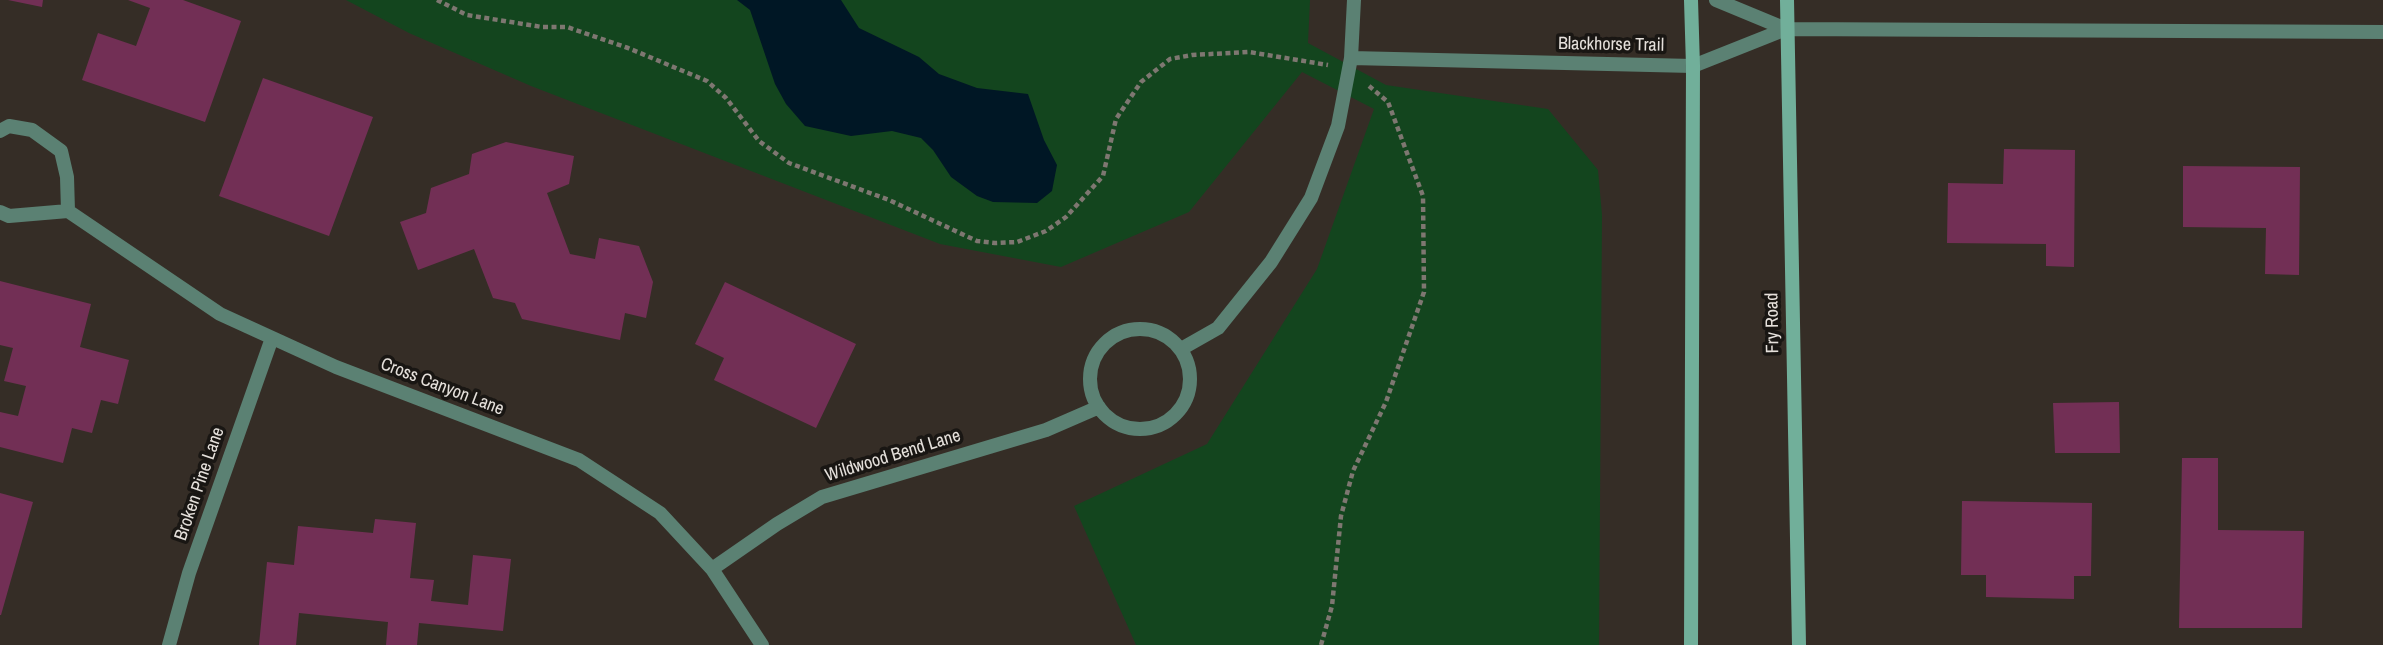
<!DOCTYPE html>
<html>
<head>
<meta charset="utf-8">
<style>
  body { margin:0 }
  canvas { display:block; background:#352d26 }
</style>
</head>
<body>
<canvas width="2383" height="645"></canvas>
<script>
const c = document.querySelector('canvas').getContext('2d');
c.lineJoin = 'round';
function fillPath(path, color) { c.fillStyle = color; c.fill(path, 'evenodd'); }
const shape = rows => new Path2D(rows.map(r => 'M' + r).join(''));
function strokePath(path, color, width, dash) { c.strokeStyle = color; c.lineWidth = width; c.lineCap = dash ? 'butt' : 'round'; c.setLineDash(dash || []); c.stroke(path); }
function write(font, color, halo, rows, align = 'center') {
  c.font = font + ' "Archivo Narrow",sans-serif'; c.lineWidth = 7; c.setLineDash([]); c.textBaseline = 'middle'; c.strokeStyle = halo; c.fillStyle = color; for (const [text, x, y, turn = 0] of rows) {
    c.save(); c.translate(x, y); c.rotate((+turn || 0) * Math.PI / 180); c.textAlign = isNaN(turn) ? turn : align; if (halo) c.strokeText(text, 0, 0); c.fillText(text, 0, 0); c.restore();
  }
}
fillPath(shape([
  [346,0,1310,0,1308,43,1386,85,1548,109,1598,170,1602,215,1599,645,1136,645,1074,506,1207,444,1317,269,1374,109,1302,72,1189,212,1061,267,940,244,531,86,409,33]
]), '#13451e');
fillPath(shape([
  [737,0,841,0,859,28,919,57,939,74,977,88,1028,94,1044,140,1057,165,1052,191,1037,203,993,202,977,196,951,177,933,150,921,138,892,131,851,136,805,126,786,104,775,84,750,10]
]), '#001725');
fillPath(shape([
  [8,0,43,0,42,7],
  [128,0,183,0,241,21,205,122,82,80,98,33,136,46,150,8],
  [263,78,373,117,329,236,219,196],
  [506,142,574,156,569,184,547,193,570,254,595,259,599,238,639,246,653,282,646,318,625,313,620,340,522,319,515,303,493,298,474,249,418,270,400,222,426,213,431,188,469,174,472,154],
  [2004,149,2075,150,2074,267,2046,266,2046,244,1947,243,1948,183,2003,184],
  [2183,166,2300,167,2299,275,2265,274,2266,228,2183,227],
  [0,281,91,304,80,347,129,360,118,404,101,400,92,433,72,428,63,463,0,447,0,412,18,416,26,386,4,381,13,348,0,345],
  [725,282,856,344,816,428,714,380,724,358,695,344],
  [2119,402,2120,453,2055,453,2053,403],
  [2182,458,2218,458,2218,530,2304,531,2302,628,2179,628],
  [0,493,33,502,1,615,0,615],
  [1962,501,2092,503,2091,576,2074,576,2074,599,1986,597,1986,575,1961,575],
  [375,519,416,523,410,578,434,580,431,601,468,605,473,555,511,559,503,631,419,623,417,645,386,645,388,622,299,613,296,645,259,645,267,562,294,565,298,526,373,533]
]), '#722f55');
strokePath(shape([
  [437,0,467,15,542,27,567,27,628,48,707,81,726,98,759,141,789,163,889,200,977,241,995,243,1017,242,1046,231,1066,217,1103,176,1116,119,1141,82,1170,59,1192,55,1249,52,1328,65],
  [1321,645,1332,606,1341,516,1353,471,1386,402,1424,292,1423,196,1388,102,1369,86]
]), '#7e7771', 4.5, [5, 3.5]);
strokePath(shape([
  [1716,0,1786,29,2383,32],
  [1351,58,1693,66,1786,29],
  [0,131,9,126,32,130,61,151,67,177,68,211],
  [0,212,9,216,68,211,220,314,336,367,579,460,660,513,712,569,762,645],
  '1090 379a50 50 0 1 1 100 0a50 50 0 1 1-100 0Z',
  [1181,349,1218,328,1271,262,1311,198,1338,126,1351,58,1354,0],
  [712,569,777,524,822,497,1046,430,1099,407],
  [169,645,189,573,272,338]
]), '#5b8173', 14);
strokePath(shape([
  [1691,0,1693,66,1691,645],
  [1787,0,1799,645]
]), '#71af9a', 14);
write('18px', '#e5e0db', '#191613', [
  ["Blackhorse Trail",1611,45,1],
  ["Fry Road",1773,323,-91],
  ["Cross Canyon Lane",442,387,21],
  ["Wildwood Bend Lane",893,456,-17],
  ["Broken Pine Lane",200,484,-71]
]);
</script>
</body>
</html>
